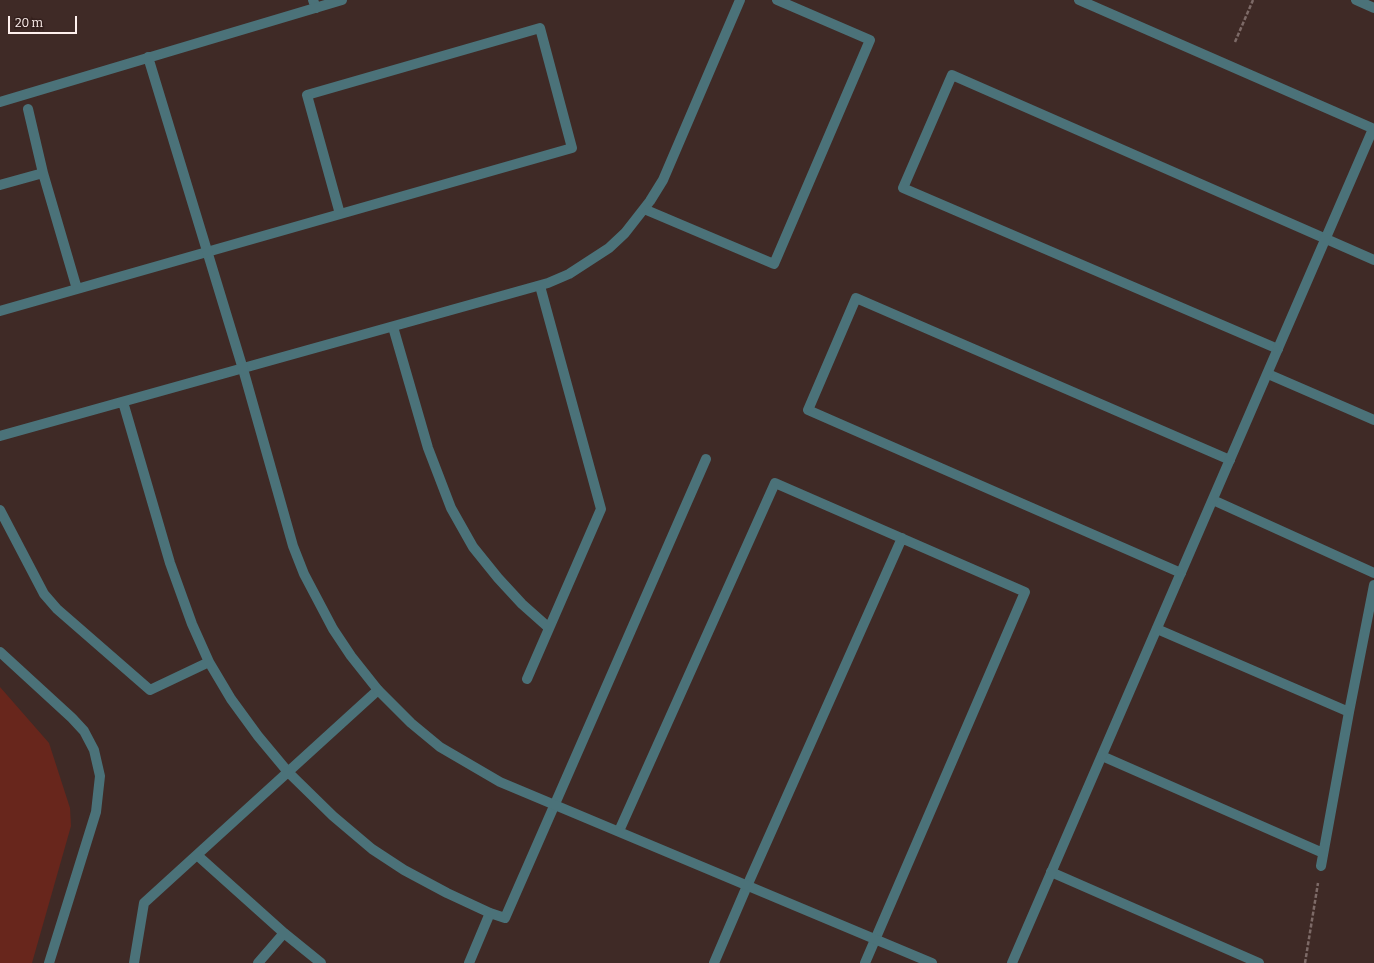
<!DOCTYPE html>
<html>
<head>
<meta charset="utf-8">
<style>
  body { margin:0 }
  #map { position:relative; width:1374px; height:963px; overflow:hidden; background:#3f2a26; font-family:Bitter,serif }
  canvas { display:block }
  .scale { position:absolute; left:8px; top:16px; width:69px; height:18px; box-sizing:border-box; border:2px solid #fef0ed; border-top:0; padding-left:5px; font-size:12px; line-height:14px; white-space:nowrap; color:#fef0ed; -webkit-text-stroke:3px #34201d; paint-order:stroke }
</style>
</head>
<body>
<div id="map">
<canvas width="1374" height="963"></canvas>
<div class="scale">20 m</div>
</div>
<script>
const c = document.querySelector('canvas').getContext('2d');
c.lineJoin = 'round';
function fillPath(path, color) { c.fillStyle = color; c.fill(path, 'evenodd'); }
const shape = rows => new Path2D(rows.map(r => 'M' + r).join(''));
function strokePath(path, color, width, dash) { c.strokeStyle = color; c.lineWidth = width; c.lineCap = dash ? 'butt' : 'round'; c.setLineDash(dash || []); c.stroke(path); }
fillPath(shape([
  [0,687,49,743,70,808,71,826,32,963,0,963]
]), '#68261c');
strokePath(shape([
  [1235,42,1253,0],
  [1305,963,1318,883]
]), '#7d6a67', 2.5, [4, 2]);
strokePath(shape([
  [313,0,316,8],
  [1079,0,1374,129],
  [1356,0,1374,8],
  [28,109,43,173],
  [0,185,43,173,77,289],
  [644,209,774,264,870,40,777,0],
  [0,311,572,148,540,28,307,95,340,214],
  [393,327,428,448,451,508,473,547,498,578,522,604,549,628],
  [1278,349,903,188,952,75,1374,260],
  [1268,374,1374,420],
  [123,402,170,563,192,624,209,662,231,699,258,736,288,772,333,816,372,849,404,870,447,893,490,913,505,918,706,459],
  [0,436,548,283,569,274,609,248,625,233,650,201,663,180,740,0],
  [1213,500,1374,573],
  [0,510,44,594,57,609,150,690,209,662],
  [1181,573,808,410,856,298,1230,460],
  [1157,629,1349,712],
  [0,652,72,718,84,731,94,750,100,776,96,812,49,963],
  [527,679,601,509,540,286],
  [1102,756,1323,853],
  [619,831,775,483,1025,592,865,963],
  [197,855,284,933,321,963],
  [1321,866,1349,712,1374,585],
  [1051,872,1259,963],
  [134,963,144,903,378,690],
  [258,963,284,933],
  [469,963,490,913],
  [714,963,747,886,902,538]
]), '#4b7279', 10);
strokePath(shape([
  [148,57,243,369,293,546,304,574,333,629,351,656,378,690,411,723,440,747,500,782,932,963],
  [0,102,342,0],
  [1012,963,1373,129]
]), '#4b7279', 10);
</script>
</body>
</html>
